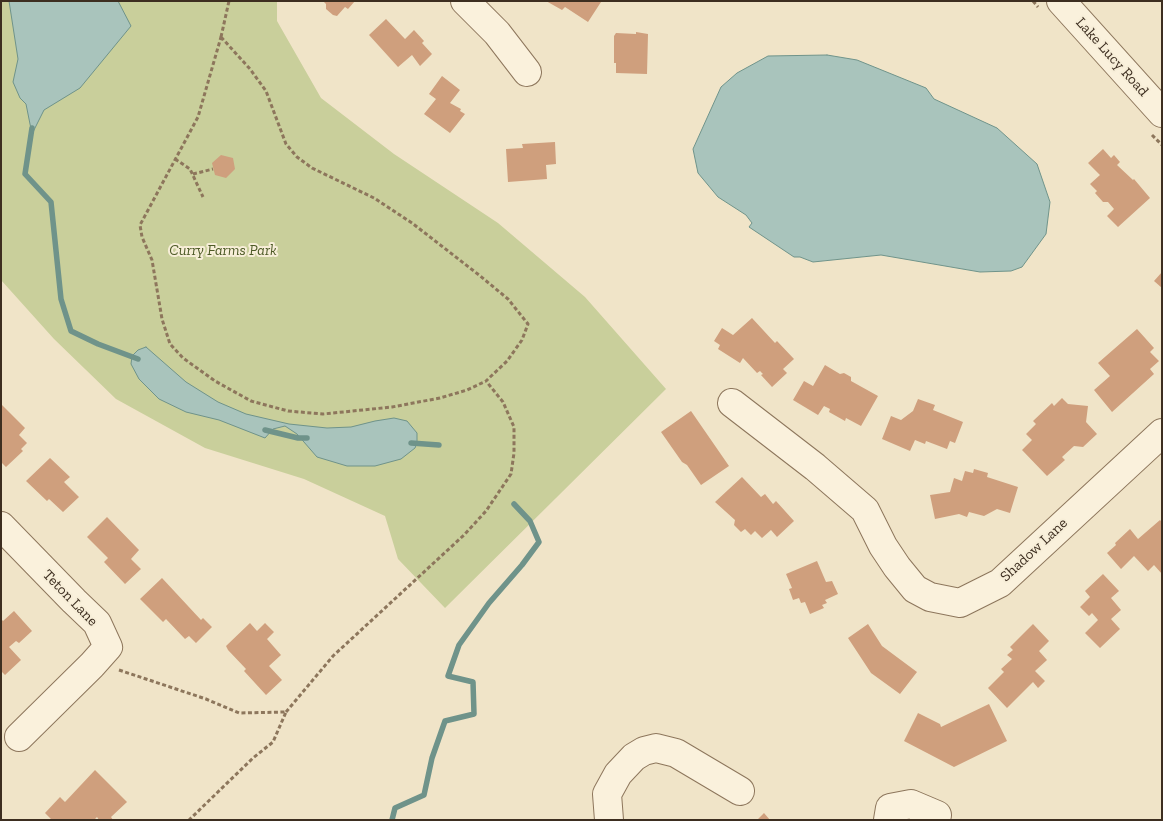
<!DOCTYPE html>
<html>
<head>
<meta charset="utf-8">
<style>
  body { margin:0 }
  #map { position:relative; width:1163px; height:821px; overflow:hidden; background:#f0e4c8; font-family:"Zilla Slab",serif }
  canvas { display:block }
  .frame { position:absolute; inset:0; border:2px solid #3d2e20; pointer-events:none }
</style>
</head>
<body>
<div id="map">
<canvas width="1163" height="821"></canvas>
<div class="frame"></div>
</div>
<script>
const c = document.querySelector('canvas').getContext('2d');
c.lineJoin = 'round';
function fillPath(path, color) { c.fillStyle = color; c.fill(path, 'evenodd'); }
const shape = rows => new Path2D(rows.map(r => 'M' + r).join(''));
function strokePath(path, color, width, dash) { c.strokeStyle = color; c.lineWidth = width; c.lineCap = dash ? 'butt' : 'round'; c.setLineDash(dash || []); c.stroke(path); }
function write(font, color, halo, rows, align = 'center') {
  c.font = font + ' "Zilla Slab",serif'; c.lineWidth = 4; c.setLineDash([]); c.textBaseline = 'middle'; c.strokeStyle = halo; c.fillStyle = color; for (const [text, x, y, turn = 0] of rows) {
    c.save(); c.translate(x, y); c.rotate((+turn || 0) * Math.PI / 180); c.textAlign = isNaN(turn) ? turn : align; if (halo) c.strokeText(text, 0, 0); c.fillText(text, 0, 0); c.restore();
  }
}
fillPath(shape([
  [1,1,277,1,277,21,321,98,394,154,498,223,585,297,666,389,445,608,398,559,385,516,304,479,205,448,116,399,54,339,1,280]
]), '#c9cf9b');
const water = shape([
  [9,1,118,1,131,26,80,88,44,110,32,134,26,104,20,98,13,82,18,59,9,1],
  [827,55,857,60,926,88,934,99,997,128,1037,164,1050,202,1046,234,1022,267,1011,271,980,272,881,255,813,262,800,257,794,257,749,227,752,223,746,215,718,197,698,173,693,149,721,87,737,73,768,56,827,55],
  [146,347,186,382,218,402,246,414,289,424,327,428,351,427,375,421,394,418,407,421,417,433,417,443,415,448,401,459,375,466,347,466,317,457,297,434,285,426,273,429,265,438,219,420,186,412,159,399,139,379,131,364,132,356,138,350,146,347]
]);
fillPath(water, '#a9c4bc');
strokePath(water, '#6f938a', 1);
strokePath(shape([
  [32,128,25,174,51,202,61,299,71,331,98,344,138,359],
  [265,430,298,438,307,438],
  [411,443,439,445],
  [392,820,395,808,424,795,432,758,445,721,474,714,473,682,448,676,459,645,489,603,522,565,539,542,530,521,514,504]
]), '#6f938a', 5.5);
fillPath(shape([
  [323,1,355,1,348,9,345,7,337,16,333,15,326,9,326,4],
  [546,1,600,1,601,2,588,22,565,7,562,10],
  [386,19,405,39,414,30,424,41,422,43,432,54,420,66,412,55,398,67,369,35],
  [636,32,648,34,647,74,616,73,616,63,614,63,614,36,616,33,636,34],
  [442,76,460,90,450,103,461,109,460,111,465,114,450,133,424,114,436,99,429,94],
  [555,142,556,164,546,165,547,179,508,182,506,149,523,148,522,144],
  [1103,149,1111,158,1114,155,1120,162,1117,165,1133,180,1134,179,1150,198,1118,227,1107,216,1114,209,1108,202,1103,202,1095,193,1097,191,1090,184,1100,175,1088,163],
  [221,155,233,158,235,169,226,178,215,175,212,163],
  [1162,272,1162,288,1154,281],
  [752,318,775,343,777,341,794,359,783,369,787,373,772,387,761,375,763,374,760,371,757,373,743,358,740,363,718,349,720,345,714,341,722,328,733,335],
  [1137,329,1154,348,1150,352,1159,361,1150,369,1154,374,1112,412,1094,390,1110,376,1098,363],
  [825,365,840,374,844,373,851,377,851,381,878,396,861,426,846,418,845,421,829,412,830,409,824,406,818,415,793,400,804,381,813,386],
  [1062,398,1068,404,1088,406,1086,422,1097,434,1083,447,1074,446,1062,457,1065,460,1047,476,1022,450,1032,440,1026,434,1036,424,1033,421,1052,403,1054,406],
  [918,399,935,405,933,410,963,422,955,443,950,441,947,449,926,441,925,444,915,440,910,451,882,439,891,416,901,420,913,411],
  [1,404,25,428,19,435,27,443,21,449,23,451,6,467,1,462],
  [691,411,729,466,701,485,687,465,682,462,661,432],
  [50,458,70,477,64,482,79,497,63,512,49,499,47,501,26,481],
  [974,469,988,473,987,477,1018,487,1010,513,997,509,984,516,969,512,967,517,959,514,935,519,930,495,950,492,954,478,962,481,965,471,973,473],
  [742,477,761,497,765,494,773,504,776,501,794,521,777,537,771,530,762,538,755,531,751,535,745,529,741,532,734,525,735,520,715,502],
  [107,517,139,550,131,559,141,569,125,584,104,562,108,558,87,537],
  [1160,520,1162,522,1162,574,1154,565,1148,571,1134,556,1121,569,1107,553,1116,545,1115,543,1130,529,1138,539],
  [817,561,826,582,832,581,838,594,825,600,827,603,822,605,824,608,810,614,805,602,801,603,799,598,793,600,789,589,792,588,786,574],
  [1103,574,1119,591,1111,598,1121,610,1111,619,1120,629,1100,648,1085,633,1098,620,1092,613,1089,616,1080,607,1090,597,1085,591],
  [162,578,201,620,203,618,212,627,196,643,189,636,185,639,166,619,163,622,140,599],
  [14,611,32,631,19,643,16,641,9,647,21,660,5,675,1,671,1,619,3,621],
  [250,623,257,631,265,623,274,632,267,639,281,655,269,666,282,680,266,695,244,671,246,669,228,650,226,646],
  [868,624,882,646,917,672,900,694,871,673,848,638],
  [1033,624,1049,641,1039,651,1047,660,1035,671,1045,681,1038,688,1033,682,1007,708,988,688,1004,672,1001,669,1012,659,1007,655,1013,650,1010,647],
  [989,704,1007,741,954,767,904,741,918,713,940,724,941,727],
  [95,770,127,802,111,817,113,820,99,820,97,817,94,820,52,820,45,813,60,797,65,802],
  [764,813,770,820,757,820]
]), '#cf9f7d');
const minor = shape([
  [465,1,497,33,527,72],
  [1061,1,1162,113],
  [732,403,815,467,865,510,883,546,897,567,915,589,930,597,960,603,1000,583,1162,433],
  [1,526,74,601,97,623,108,647,92,665,19,737],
  [609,820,607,794,618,774,634,757,644,751,656,748,676,753,740,791],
  [888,820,890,808,911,804,937,815]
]);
strokePath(minor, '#8d765c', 30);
strokePath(shape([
  [1033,1,1038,7],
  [221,37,250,69,266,91,286,144,297,157,312,168,374,198,412,223,479,275,508,299,528,324,522,340,507,361,486,381,467,390,440,398,392,407,323,414,288,411,251,401,215,381,183,358,170,344,162,319,152,260,142,237,140,225,198,117,221,37],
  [221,37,229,1],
  [1152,135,1162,145],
  [175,159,190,169,203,197],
  [193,174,213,169],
  [119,670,206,699,239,713,286,712,273,742,253,758,189,820],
  [286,712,333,656,464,535,486,511,511,474,514,453,514,427,503,402,486,381]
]), '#8d765c', 3, [4, 2.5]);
strokePath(minor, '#faf1dc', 28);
write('15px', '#3d2e20', '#f7eed8', [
  ["Lake Lucy Road",1112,57,48],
  ["Shadow Lane",1034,550,-43],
  ["Teton Lane",70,598,46]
]);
write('italic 15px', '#4d5a26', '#f7eed8', [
  ["Curry Farms Park",223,251]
]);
</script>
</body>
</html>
